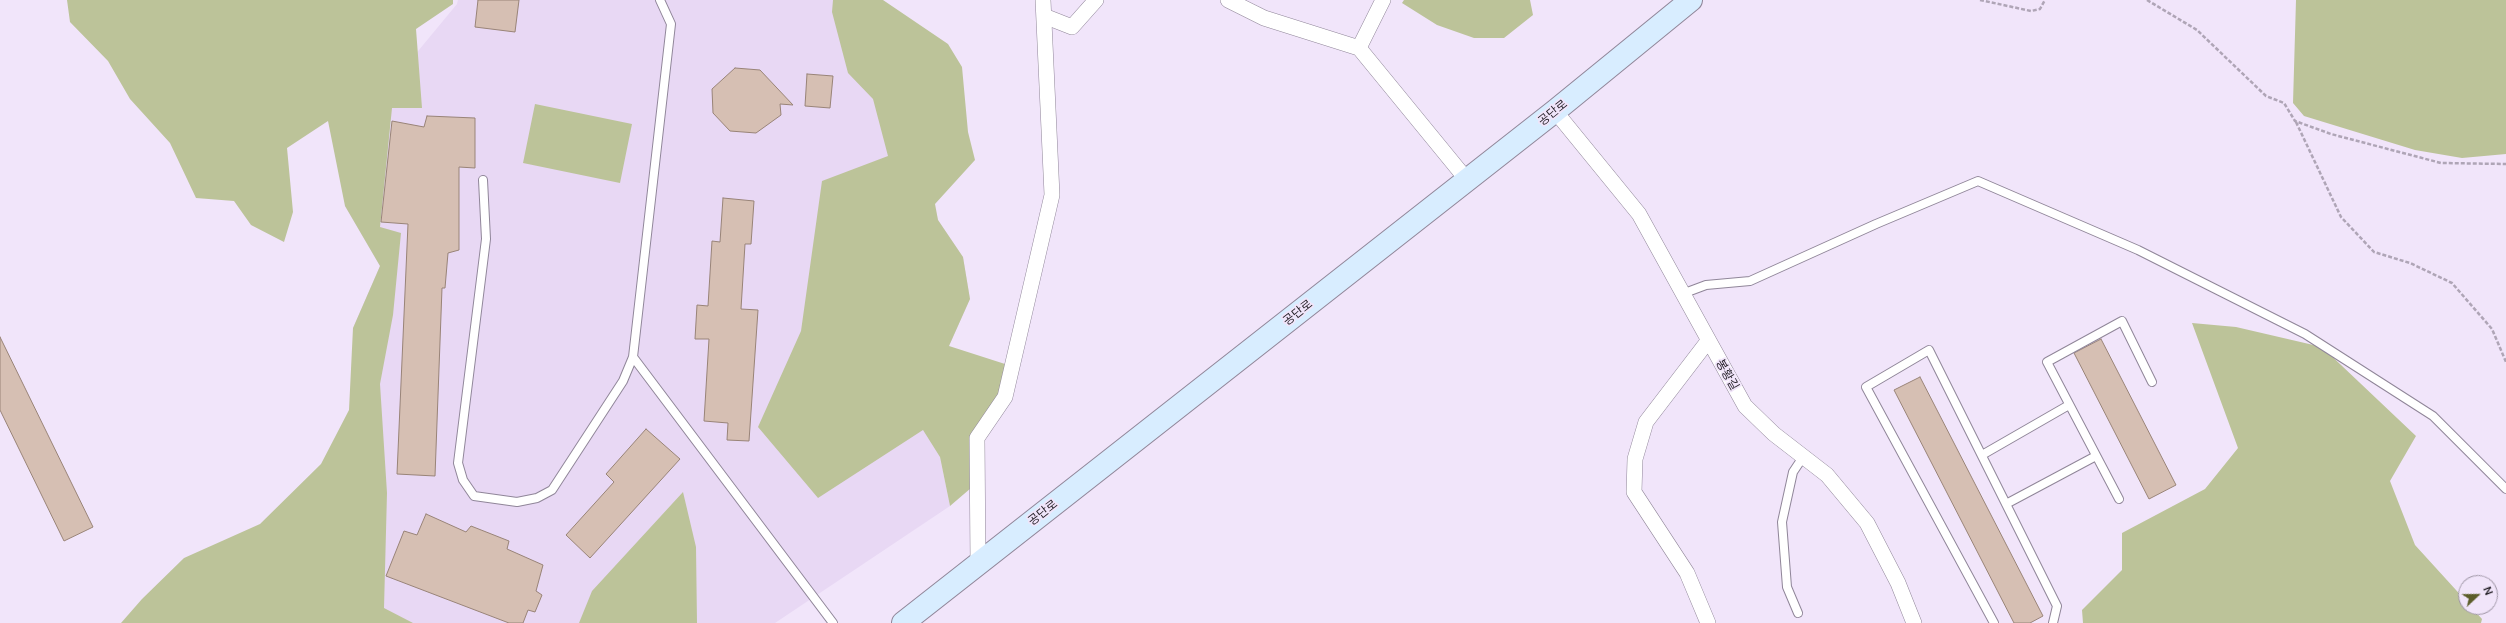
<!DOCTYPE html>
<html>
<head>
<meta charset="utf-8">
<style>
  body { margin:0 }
  #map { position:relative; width:2506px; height:623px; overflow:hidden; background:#f1e5fa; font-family:Manrope,sans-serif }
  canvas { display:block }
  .north { position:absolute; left:2458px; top:575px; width:40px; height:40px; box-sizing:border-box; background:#f1e5fa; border:1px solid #9e95a5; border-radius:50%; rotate:68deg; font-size:11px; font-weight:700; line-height:16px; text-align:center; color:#221e25 }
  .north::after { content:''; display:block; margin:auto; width:14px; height:18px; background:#5c5d2a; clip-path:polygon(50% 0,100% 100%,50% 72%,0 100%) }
</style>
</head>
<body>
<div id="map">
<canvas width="2506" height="623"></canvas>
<div class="north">N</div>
</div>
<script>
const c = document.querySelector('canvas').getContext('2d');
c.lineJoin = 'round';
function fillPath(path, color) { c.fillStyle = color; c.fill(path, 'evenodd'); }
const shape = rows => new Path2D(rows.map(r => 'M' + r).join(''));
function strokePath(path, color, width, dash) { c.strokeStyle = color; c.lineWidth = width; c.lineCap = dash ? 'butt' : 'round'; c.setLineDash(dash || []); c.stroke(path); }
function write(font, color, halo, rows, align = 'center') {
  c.font = font + ' Manrope,"Noto Sans KR",sans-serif'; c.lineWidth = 3.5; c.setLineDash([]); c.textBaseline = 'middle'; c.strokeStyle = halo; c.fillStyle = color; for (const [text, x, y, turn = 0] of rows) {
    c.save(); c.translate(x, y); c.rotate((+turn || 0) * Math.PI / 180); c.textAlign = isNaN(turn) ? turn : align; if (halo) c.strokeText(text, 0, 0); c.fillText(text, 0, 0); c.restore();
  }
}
fillPath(shape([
  [458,0,850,0,898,51,938,220,963,257,970,299,949,346,940,457,950,506,775,623,320,623,362,521,353,328,380,266,345,206,380,97,457,4]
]), '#e8d8f4');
fillPath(shape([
  [67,0,453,0,453,4,416,29,422,108,392,108,380,227,401,233,393,315,380,384,387,493,384,608,413,623,121,623,142,599,184,558,260,524,321,464,349,410,353,328,380,266,345,206,328,121,287,148,293,212,284,242,251,225,234,201,196,198,170,143,130,99,108,61,70,22],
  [833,0,883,0,948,44,962,67,968,132,975,160,935,204,938,220,963,257,970,299,949,346,1005,364,998,395,973,434,971,488,950,506,940,457,923,430,818,498,758,427,801,331,822,181,888,156,873,99,848,73,832,12],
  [1404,0,1530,0,1533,15,1504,38,1474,38,1437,25,1402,3],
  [2296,0,2506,0,2506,154,2462,158,2415,150,2304,116,2293,103],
  [535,104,632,124,620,183,523,163],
  [2192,323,2236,327,2322,347,2416,436,2390,481,2415,545,2466,601,2466,607,2471,607,2482,619,2481,623,2083,623,2082,610,2122,570,2122,533,2205,489,2238,448],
  [683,492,696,547,697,623,579,623,592,591]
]), '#bcc399');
const building = shape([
  [478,0,519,0,515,32,475,27,478,0],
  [735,68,760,70,793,105,780,104,781,115,756,133,730,131,713,113,712,89,735,68],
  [807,74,833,76,830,108,805,106,807,74],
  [427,116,475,118,475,168,459,167,459,250,448,253,445,288,442,288,435,476,397,474,408,224,381,222,392,121,424,127,427,116],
  [723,198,754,201,751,244,745,244,741,309,758,310,749,441,727,440,728,423,704,421,709,339,695,339,697,305,708,306,712,241,720,242,723,198],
  [0,337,93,527,64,541,0,410,0,337],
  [2101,339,2176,485,2149,499,2074,353,2101,339],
  [1920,377,2043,616,2030,623,2014,623,1894,390,1920,377],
  [646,429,680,459,590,558,566,535,614,482,606,474,646,429],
  [426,514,466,532,471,526,509,541,507,549,543,565,536,591,542,595,535,612,528,610,523,623,509,623,386,576,404,531,417,535,426,514]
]);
fillPath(building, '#d6bfb3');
strokePath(building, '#998478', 1);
const lane = shape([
  [483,180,486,239,458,463,463,480,474,496,517,502,537,498,552,490,623,381,633,357,671,24,660,0],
  [1682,294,1706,285,1750,281,1876,224,1978,181,2138,250,2305,334,2433,416,2506,489],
  [633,357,833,623],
  [1982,455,2069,405],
  [2119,499,2047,362,2122,321,2152,382],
  [2006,504,2096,456],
  [1798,613,1787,587,1782,522,1793,472,1803,457],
  [1994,623,1866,387,1929,350,2057,606,2053,623]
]);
const street = shape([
  [1228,0,1264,18,1359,48],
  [1383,0,1359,48,1467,180],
  [1044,16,1072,27,1096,0],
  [1555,111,1639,214,1745,406,1774,434,1827,475,1867,523,1898,583,1914,623],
  [978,564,977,438,1005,397,1052,195,1043,0],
  [1708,623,1687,573,1634,492,1635,459,1646,422,1708,341]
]);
const secondary = shape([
  [903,623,1555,111,1691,0]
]);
strokePath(lane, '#908699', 10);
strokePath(street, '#908699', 16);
strokePath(secondary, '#908699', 24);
strokePath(shape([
  [1980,0,2031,11,2040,9,2045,0],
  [2147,0,2197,30,2266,96,2284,103,2295,121,2331,134,2441,163,2506,164],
  [2296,122,2341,217,2374,252,2410,263,2452,283,2492,329,2506,362]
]), '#afa5b6', 2.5, [4, 2]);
strokePath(lane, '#fff', 8);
strokePath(street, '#fff', 15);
strokePath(secondary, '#d8edff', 22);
write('12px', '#221e25', '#f1e5fa', [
  ["공단로",1553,113,-39],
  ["공단로",1298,313,-38],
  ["봉황길",1727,375,60],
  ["공단로",1043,513,-38]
]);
</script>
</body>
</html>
